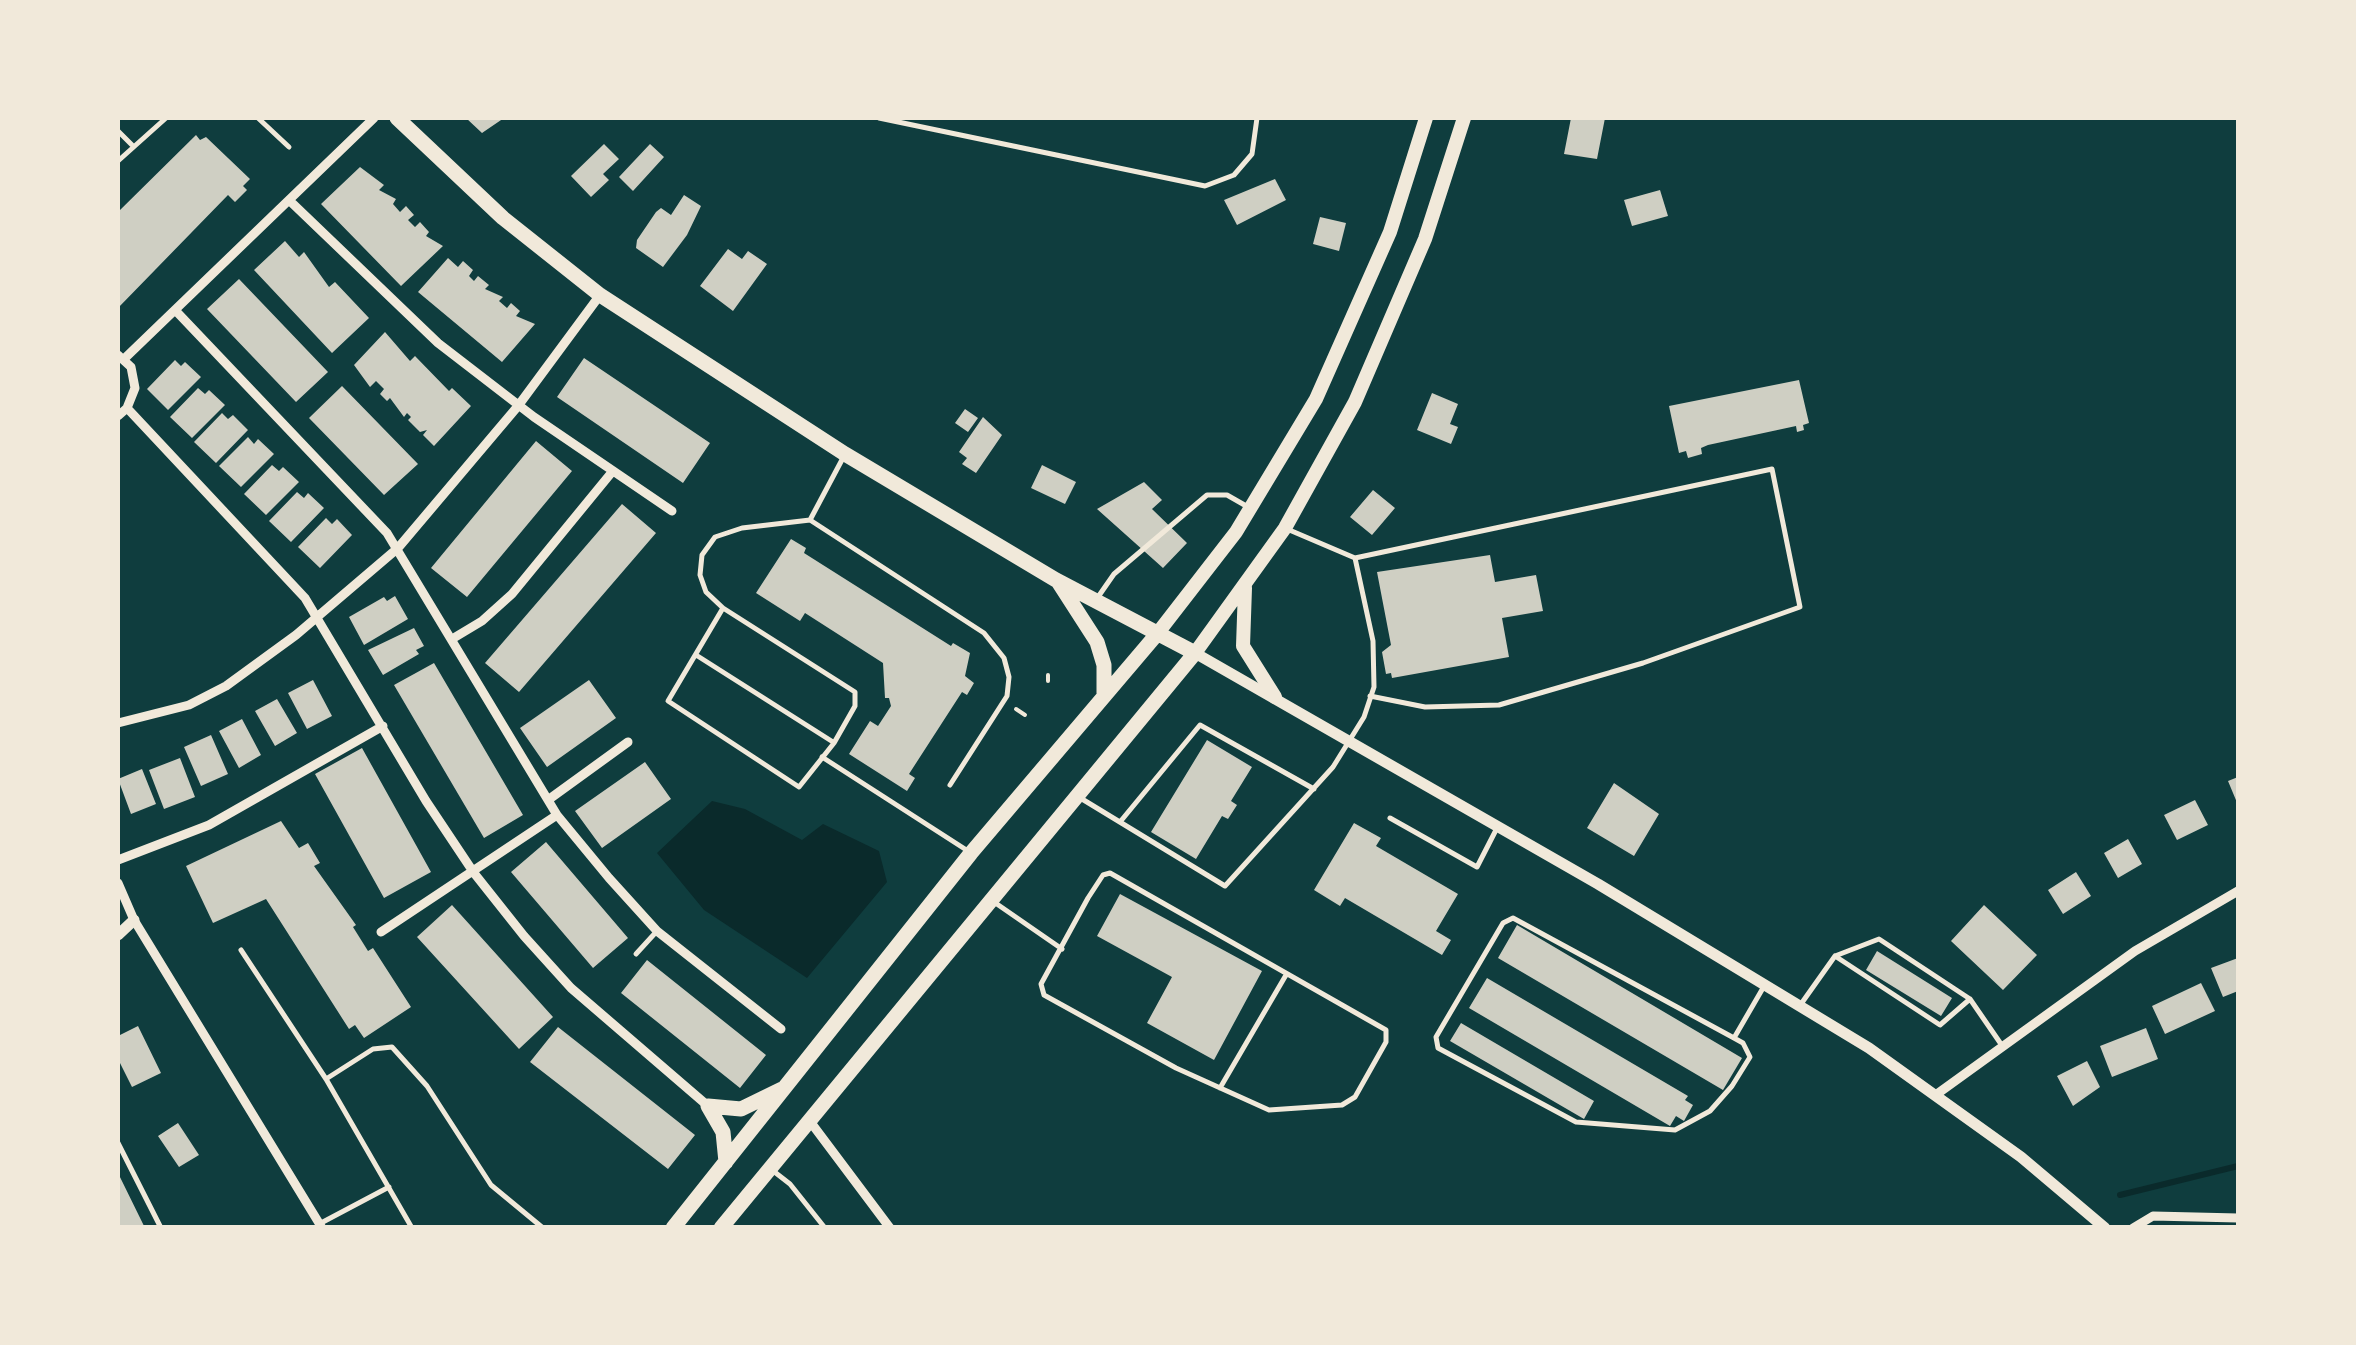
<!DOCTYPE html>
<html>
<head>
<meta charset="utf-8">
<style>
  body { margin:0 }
  #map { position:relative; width:2356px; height:1345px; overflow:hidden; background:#0f3d3e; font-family:"PT Sans",sans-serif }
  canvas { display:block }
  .frame { position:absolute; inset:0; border:120px solid #f1e9da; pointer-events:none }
</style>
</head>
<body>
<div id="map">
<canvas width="2356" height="1345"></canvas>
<div class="frame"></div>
</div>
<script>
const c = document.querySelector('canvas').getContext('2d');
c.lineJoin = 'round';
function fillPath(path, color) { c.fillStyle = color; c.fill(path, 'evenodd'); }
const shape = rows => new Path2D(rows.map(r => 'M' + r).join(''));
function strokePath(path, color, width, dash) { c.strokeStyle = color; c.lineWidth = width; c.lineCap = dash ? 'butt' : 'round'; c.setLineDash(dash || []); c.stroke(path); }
fillPath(shape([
  [712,801,745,809,802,840,823,824,879,851,887,882,807,978,704,910,657,853]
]), '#0a2a2b');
strokePath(shape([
  [2120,1195,2238,1166]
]), '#0a2a2b', 6);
fillPath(shape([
  [466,118,504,118,482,133],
  [1571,118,1605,118,1597,159,1564,154],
  [196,135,200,140,206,137,250,179,243,186,247,190,235,202,228,195,118,308,118,212],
  [604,144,619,159,603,174,609,180,591,197,571,176],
  [650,144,664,157,633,191,619,177],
  [360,167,384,185,379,190,396,199,393,204,400,212,406,206,414,215,408,220,415,227,420,222,429,232,426,236,443,246,401,286,321,204],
  [1275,179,1286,200,1237,225,1224,200],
  [1660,190,1668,216,1632,226,1624,200],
  [684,195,701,206,687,235,663,267,636,248,637,240,656,212,661,208,671,215],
  [1320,217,1346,223,1339,251,1313,244],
  [285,241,299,257,304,252,329,287,335,282,369,318,332,353,254,270],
  [728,249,742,259,748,251,767,264,733,311,700,286],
  [448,258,458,267,463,261,473,270,469,276,474,281,478,276,489,285,485,289,503,297,499,301,507,308,511,303,520,311,516,316,535,324,502,362,418,292],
  [239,279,328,372,296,402,207,309],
  [385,332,410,361,415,356,449,391,452,388,471,406,434,446,423,435,427,430,420,432,408,420,411,417,407,413,404,417,390,398,387,401,380,394,384,389,376,381,370,387,354,365],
  [584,358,710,443,683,483,557,397],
  [175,360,181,366,185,362,201,377,168,410,147,389],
  [1799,380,1809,423,1803,425,1804,430,1797,432,1796,426,1708,445,1701,448,1702,454,1688,458,1686,451,1679,453,1669,406],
  [342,386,418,464,384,495,309,418],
  [198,388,205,394,209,390,225,405,192,438,170,417],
  [1432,393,1458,404,1450,424,1458,427,1451,444,1417,430],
  [965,409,978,418,968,432,955,423],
  [222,413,228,419,233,415,248,430,216,463,194,442],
  [983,417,1002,435,976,473,962,464,967,458,959,452],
  [248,437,254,444,258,439,274,454,241,487,219,466],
  [536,441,572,471,467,597,431,568],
  [272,465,279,471,283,467,299,482,266,515,244,494],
  [1042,465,1076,482,1065,504,1031,488],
  [1144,482,1162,500,1152,509,1187,543,1163,568,1097,509],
  [1373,490,1395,508,1372,535,1350,517],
  [297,492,304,498,308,493,324,508,291,542,269,521],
  [622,504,656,533,519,692,485,663],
  [326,518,332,524,337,519,352,535,320,568,298,547],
  [791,539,806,548,804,553,951,646,953,643,970,653,965,676,974,683,967,695,962,692,909,774,915,778,907,791,849,754,870,721,878,726,891,706,889,698,885,698,883,663,805,613,800,621,756,593],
  [1490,555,1495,582,1536,575,1543,611,1502,618,1509,657,1392,678,1391,673,1386,674,1382,652,1391,645,1377,572],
  [395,596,408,619,364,645,349,617,384,597,387,601],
  [414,628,424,646,416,650,419,654,383,675,368,650],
  [434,663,523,815,484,838,394,685],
  [313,680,332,716,307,729,288,693],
  [589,680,616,718,547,767,520,728],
  [277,699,297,733,275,746,255,711],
  [242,719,261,755,239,768,219,731],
  [211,735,228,774,201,786,184,747],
  [1207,740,1252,767,1231,801,1237,805,1228,819,1222,816,1196,859,1151,832],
  [362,748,431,872,384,898,315,774],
  [180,758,195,797,164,809,149,770],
  [645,762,671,799,602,848,575,811],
  [142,769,156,804,131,814,118,779],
  [2238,777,2238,805,2228,781],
  [1614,783,1659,814,1634,856,1587,828],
  [2195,800,2208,825,2177,840,2164,815],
  [281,821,299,848,308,843,320,863,314,866,356,925,353,927,368,951,373,948,411,1007,364,1038,355,1025,349,1029,266,899,213,923,186,866],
  [1354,823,1381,838,1376,846,1458,894,1436,931,1451,940,1442,955,1345,898,1340,906,1314,890],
  [2128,839,2142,864,2118,878,2104,853],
  [546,842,628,938,593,968,511,872],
  [2076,872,2091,896,2063,914,2048,890],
  [1120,894,1262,971,1214,1060,1147,1023,1172,977,1097,936],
  [452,905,553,1017,519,1049,417,937],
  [1984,905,2037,955,2003,990,1951,941],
  [1517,925,1742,1058,1723,1090,1498,958],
  [1877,951,1952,998,1941,1016,1866,970],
  [2238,958,2238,991,2223,997,2211,968],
  [647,960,766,1055,740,1088,621,993],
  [1487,978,1688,1096,1685,1100,1693,1105,1684,1121,1676,1116,1670,1126,1469,1008],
  [2201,983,2215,1011,2165,1034,2152,1006],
  [1461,1023,1594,1101,1584,1119,1450,1041],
  [138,1026,161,1073,132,1087,118,1059,118,1036],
  [558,1027,695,1135,668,1169,530,1062],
  [2146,1028,2158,1059,2112,1077,2100,1046],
  [2087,1061,2100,1087,2073,1106,2057,1076],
  [178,1123,199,1155,179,1167,158,1136],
  [118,1173,145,1228,118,1228]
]), '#cfcfc3');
strokePath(shape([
  [1048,681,1048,675],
  [1016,709,1025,715]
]), '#f1e9da', 4);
strokePath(shape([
  [258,118,289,147],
  [879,118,1205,186,1234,175,1252,154,1257,118],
  [118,131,133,146],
  [118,161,166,118],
  [810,520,844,456],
  [1355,558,1772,469,1800,607,1643,663,1499,705,1425,707,1370,696],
  [1098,597,1114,574,1207,495,1227,495,1248,507],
  [723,608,855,692,855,706,834,743,799,787,668,701,723,608,706,592,700,575,702,555,715,537,742,528,810,520,984,633,1004,658,1009,677,1007,696,950,785],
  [696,655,833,742],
  [822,757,968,851],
  [1082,799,1225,886,1333,767,1364,717,1374,687,1373,641,1355,558,1287,529],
  [1390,818,1477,867,1497,828],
  [1120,822,1200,725,1314,789],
  [1110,873,1386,1030,1386,1042,1355,1097,1342,1105,1269,1110,1176,1068,1044,995,1041,984,1088,898,1103,875,1110,873],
  [994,902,1062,949],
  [241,950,326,1079,373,1049,392,1047,427,1086,491,1185,543,1228],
  [636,954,657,931],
  [1835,956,1940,1025,1970,999],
  [1801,1004,1835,956,1879,939,1970,999,2003,1047],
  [1734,1038,1743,1043,1750,1057,1732,1086,1710,1111,1675,1130,1576,1122,1438,1048,1436,1037,1503,923,1513,918,1734,1038,1763,988],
  [326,1079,412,1228],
  [1220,1088,1286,975],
  [118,1143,161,1228],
  [772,1170,790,1184,825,1228],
  [321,1223,389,1187]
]), '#f1e9da', 5);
strokePath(shape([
  [291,202,438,343,534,417,672,511],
  [175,310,387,533,557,815,609,878,657,931,781,1029],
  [118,355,131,367,135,388,127,408,118,416],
  [124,359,374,118],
  [127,408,305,598,426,801,474,873,524,936,571,988,708,1106],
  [452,639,482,621,512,594,612,472],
  [118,723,189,705,226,686,296,635,398,548,518,406,600,295],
  [548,800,628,742],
  [118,860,209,825,383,726],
  [118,883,134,920,322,1228],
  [381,932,557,815],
  [1937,1094,2135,951,2238,891],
  [809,1120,890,1228],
  [2133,1228,2153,1216,2238,1218]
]), '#f1e9da', 9);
strokePath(shape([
  [1195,653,1598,884,1869,1048,2021,1157,2105,1228],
  [118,935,134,920]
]), '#f1e9da', 11);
strokePath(shape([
  [1245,588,1243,646,1275,697],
  [1157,634,1236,532,1316,399,1390,232,1426,118],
  [1195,653,1285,528,1355,402,1425,239,1464,118]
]), '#f1e9da', 14);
strokePath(shape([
  [397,118,503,218,600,295,845,454,1056,580,1195,653,721,1228],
  [1059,583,1097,642,1104,665,1104,693],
  [708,1106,741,1109,782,1089],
  [708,1106,723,1132,726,1162],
  [673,1228,971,853,1157,634]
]), '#f1e9da', 15);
</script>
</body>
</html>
